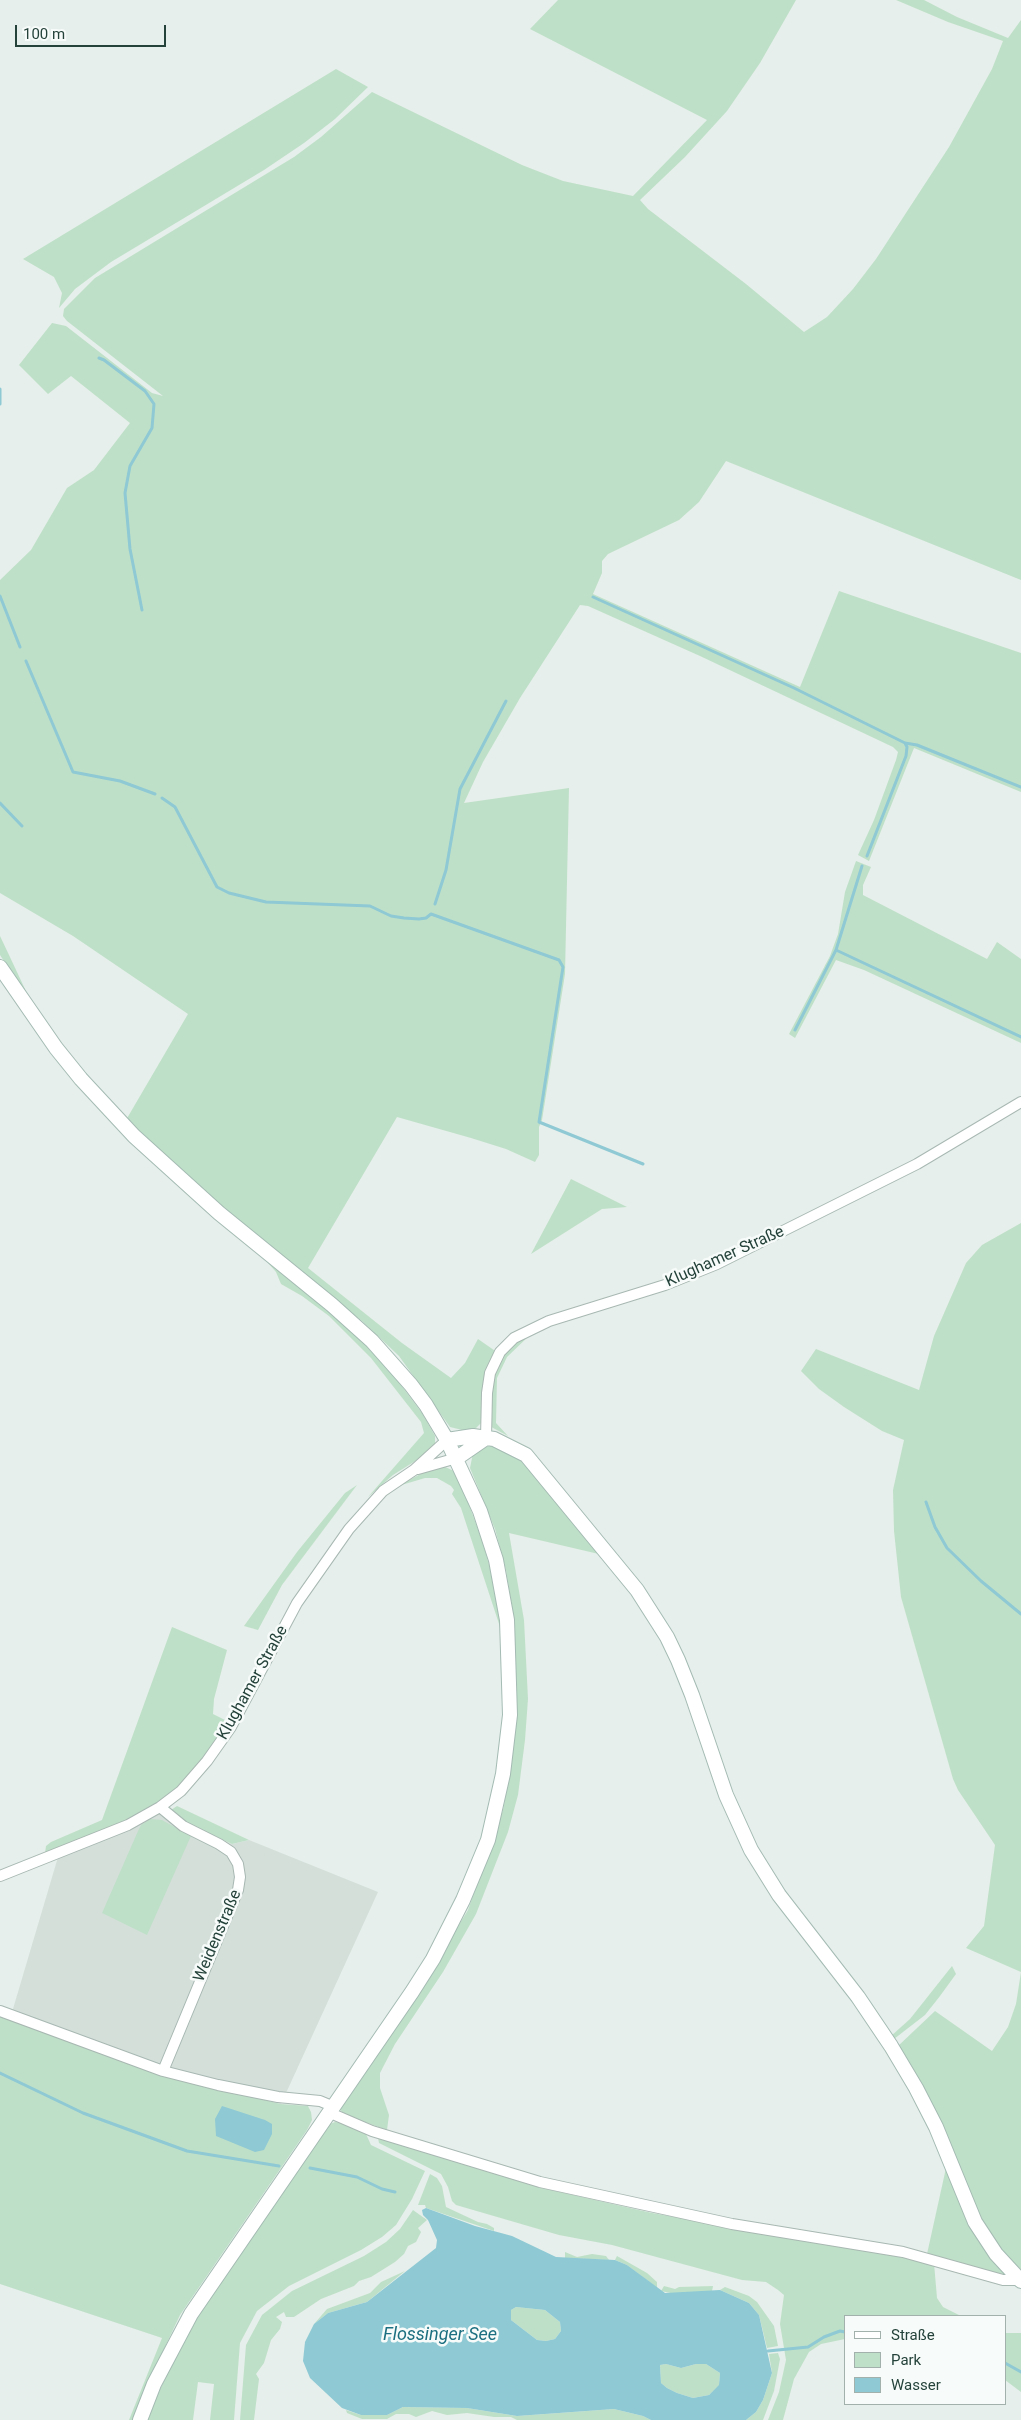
<!DOCTYPE html>
<html>
<head>
<meta charset="utf-8">
<style>
  body { margin:0 }
  #map { position:relative; width:1021px; height:2420px; overflow:hidden; background:#e6efeb; font-family:Roboto,sans-serif }
  canvas { display:block }
  .legend { position:absolute; left:844px; top:2315px; width:162px; height:90px; box-sizing:border-box; background:#f7fbf9; border:1px solid #a3b1ad; margin:0; padding:6px 9px; list-style:none; font-size:15px; color:#24423a }
  .legend li { display:flex; align-items:center; gap:10px; height:25px }
  .legend b { width:25px; border:1px solid #a3b1ad }
  .scale { position:absolute; left:15px; top:25px; width:151px; height:22px; box-sizing:border-box; border:2px solid #24423a; border-top:0; padding-left:6px; font-size:15px; line-height:18px; white-space:nowrap; color:#24423a; -webkit-text-stroke:4px #f7fbf9; paint-order:stroke }
</style>
</head>
<body>
<div id="map">
<canvas width="1021" height="2420"></canvas>
<ul class="legend">
<li><b style="height:6px;background:#fff"></b>Straße</li>
<li><b style="height:14px;background:#bfe0c8"></b>Park</li>
<li><b style="height:14px;background:#8ec9d4"></b>Wasser</li>
</ul>
<div class="scale">100 m</div>
</div>
<script>
const c = document.querySelector('canvas').getContext('2d');
c.lineJoin = 'round';
function fillPath(path, color) { c.fillStyle = color; c.fill(path, 'evenodd'); }
const shape = rows => new Path2D(rows.map(r => 'M' + r).join(''));
function strokePath(path, color, width, dash) { c.strokeStyle = color; c.lineWidth = width; c.lineCap = dash ? 'butt' : 'round'; c.setLineDash(dash || []); c.stroke(path); }
function write(font, color, halo, rows, align = 'center') {
  c.font = font + ' Roboto,sans-serif'; c.lineWidth = 5; c.setLineDash([]); c.textBaseline = 'middle'; c.strokeStyle = halo; c.fillStyle = color; for (const [text, x, y, turn = 0] of rows) {
    c.save(); c.translate(x, y); c.rotate((+turn || 0) * Math.PI / 180); c.textAlign = isNaN(turn) ? turn : align; if (halo) c.strokeText(text, 0, 0); c.fillText(text, 0, 0); c.restore();
  }
}
fillPath(shape([
  [163,1802,180,1820,232,1844,249,1840,378,1892,281,2104,182,2080,10,2019,61,1847]
]), '#d4dfda');
fillPath(shape([
  [558,0,796,0,760,63,727,111,685,157,640,200,648,209,746,284,804,332,827,317,853,289,876,259,949,147,992,69,1003,41,948,22,896,0,924,0,957,17,1008,38,1021,20,1021,580,726,461,699,502,679,520,608,554,602,561,602,573,593,594,800,687,839,591,1021,653,1021,792,914,748,869,861,858,855,874,820,896,760,898,752,893,747,700,656,588,606,580,605,520,698,483,762,464,803,569,788,565,974,542,1120,539,1127,539,1155,535,1162,506,1149,471,1138,397,1117,308,1268,402,1343,451,1378,465,1363,478,1339,501,1355,518,1340,532,1333,507,1357,497,1378,496,1423,508,1436,482,1422,476,1428,466,1431,450,1427,399,1356,362,1321,277,1255,160,1156,126,1120,188,1014,73,936,0,893,0,580,31,550,67,488,94,470,130,423,71,376,48,394,19,365,52,323,66,326,152,393,163,396,67,321,63,316,64,309,95,278,294,157,321,137,372,92,522,165,563,181,633,196,707,120,530,29],
  [336,69,368,87,335,119,304,143,264,170,111,262,75,289,59,308,62,293,54,277,23,259],
  [856,861,871,867,863,885,863,895,987,959,997,942,1021,959,1021,1043,864,970,836,960,795,1038,789,1034,830,956,838,934,845,892],
  [0,936,9,955,32,1004,0,955],
  [571,1179,627,1207,602,1209,531,1254],
  [1021,1223,1021,1972,966,1948,984,1926,995,1845,958,1790,953,1779,901,1597,894,1531,893,1490,904,1440,882,1431,844,1407,819,1389,801,1371,816,1349,919,1390,934,1336,966,1263,982,1245],
  [261,1255,345,1324,389,1369,422,1413,435,1436,435,1445,428,1453,393,1475,368,1497,424,1433,421,1422,371,1358,329,1316,302,1296,281,1284,276,1272],
  [491,1446,501,1447,521,1458,603,1555,509,1533,524,1620,528,1699,525,1740,518,1795,508,1832,476,1914,443,1972,395,2044,380,2073,380,2088,389,2115,387,2130,343,2114,340,2109,344,2098,406,2012,468,1910,503,1810,511,1769,517,1693,512,1607,506,1570,495,1529,470,1468,473,1453,483,1447],
  [443,1466,454,1471,465,1494,483,1543,494,1583,502,1633,461,1508,452,1494,454,1490,451,1486,437,1478,425,1478,398,1486,428,1470],
  [357,1485,282,1585,258,1630,244,1626,297,1552,345,1493],
  [172,1627,227,1650,214,1699,213,1714,229,1722,197,1767,163,1802,128,1821,45,1853,46,1846,51,1842,102,1820],
  [177,1806,249,1840,232,1844,180,1820,171,1810],
  [150,1819,162,1820,191,1836,147,1935,102,1913,138,1831,141,1825],
  [952,1966,956,1974,940,1996,925,2015,894,2039,891,2036,910,2019],
  [1021,1972,1021,2274,983,2225,897,2047,935,2011,992,2051,1008,2027,1016,2004],
  [0,2016,182,2080,281,2104,308,2106,311,2112,312,2120,307,2130,180,2315,155,2368,134,2420,129,2420,162,2338,0,2284],
  [335,2122,343,2123,366,2134,371,2145,425,2171,412,2199,396,2225,382,2237,361,2250,289,2286,257,2311,240,2343,234,2420,210,2420,214,2384,198,2382,193,2420,146,2420,192,2321,327,2125],
  [378,2138,538,2187,652,2213,934,2263,937,2298,943,2307,961,2316,845,2316,845,2339,821,2344,809,2352,794,2379,783,2420,768,2420,779,2392,786,2360,780,2324,784,2295,778,2290,766,2282,742,2280,612,2245,559,2235,456,2205,452,2201,448,2187,441,2174,379,2143],
  [946,2168,1006,2272,1006,2275,998,2275,927,2254],
  [430,2174,437,2178,442,2186,446,2207,478,2222,487,2224,494,2228,494,2231,426,2208,425,2205,418,2205],
  [413,2210,427,2220,418,2228,421,2232,416,2242,408,2246,404,2254,395,2262,371,2277,359,2281,354,2286,321,2299,294,2317,286,2317,284,2312,276,2317,282,2322,280,2329,271,2340,264,2363,256,2374,259,2379,254,2420,240,2420,246,2345,262,2315,292,2291,364,2256,386,2242,400,2229],
  [565,2252,577,2257,592,2254,606,2256,609,2260,565,2258],
  [617,2256,647,2273,657,2282,657,2288,627,2265,615,2260],
  [405,2271,367,2302,328,2313,314,2324,327,2309,370,2293,381,2282],
  [664,2286,675,2289,679,2287,713,2286,712,2291,675,2294,661,2291],
  [725,2287,749,2296,757,2302,774,2326,778,2346,767,2348,759,2315,749,2303,720,2290],
  [516,2307,545,2310,560,2322,561,2331,555,2339,546,2341,537,2340,511,2320,511,2310],
  [1005,2333,1021,2333,1021,2392,1005,2380],
  [778,2353,780,2359,774,2391,763,2420,746,2420,756,2412,763,2400,772,2373,769,2354],
  [666,2364,681,2368,696,2364,706,2364,720,2373,719,2386,709,2395,693,2398,677,2393,667,2388,661,2383,660,2365],
  [403,2407,467,2408,517,2416,614,2409,643,2416,651,2420,517,2420,511,2417,494,2417,467,2413,447,2415,432,2411,416,2417,409,2414,396,2414,387,2419,362,2419,347,2413,346,2410,361,2415,387,2415]
]), '#bfe0c8');
fillPath(shape([
  [222,2106,265,2120,272,2124,272,2134,264,2150,255,2152,216,2136,215,2119],
  [426,2208,475,2226,512,2236,556,2257,615,2260,627,2265,665,2293,720,2290,749,2303,759,2315,772,2373,763,2400,756,2412,746,2420,651,2420,643,2416,614,2409,517,2416,467,2408,403,2407,387,2415,361,2415,342,2408,310,2378,303,2361,305,2342,314,2324,328,2313,367,2302,436,2248,437,2240,428,2220,423,2215,422,2210],
  [516,2307,545,2310,560,2322,561,2331,555,2339,546,2341,537,2340,511,2320,511,2310],
  [666,2364,681,2368,696,2364,706,2364,720,2373,719,2385,709,2395,693,2398,677,2393,667,2388,661,2383,660,2365]
]), '#8ec9d4');
strokePath(shape([
  [99,358,104,360,145,391,154,404,152,428,130,466,125,493,130,549,142,610],
  [0,404,0,389],
  [0,596,20,647],
  [593,597,794,688,905,743,907,747,906,756,867,856],
  [26,661,73,772,120,781,155,794],
  [905,743,917,745,1021,787],
  [162,798,175,807,217,887,229,893,266,902,370,906,391,916,404,918,419,919,426,918,431,914,559,960,563,967,539,1122,643,1164],
  [0,803,22,826],
  [435,904,446,870,460,789,506,701],
  [836,950,1021,1037],
  [795,1030,836,950,862,866],
  [926,1502,935,1527,947,1548,981,1581,1021,1614],
  [0,2073,83,2113,187,2151,279,2166],
  [310,2168,357,2177,382,2189,395,2192],
  [768,2351,808,2347,824,2337,840,2331,845,2332],
  [1005,2363,1021,2372]
]), '#8ec9d4', 3);
const minor = shape([
  [486,1438,487,1393,490,1373,500,1352,514,1338,549,1321,665,1285,717,1264,917,1164,1021,1102],
  [418,1469,457,1458],
  [160,1807,183,1826,219,1844,231,1852,238,1864,240,1877,238,1890,163,2071],
  [0,1876,128,1825,160,1807,181,1791,207,1761,231,1727,297,1603,349,1529,383,1491,414,1470,447,1440],
  [0,2011,163,2071,218,2085,278,2097,320,2101,332,2106],
  [328,2112,372,2131,540,2182,732,2224,903,2252,1003,2280,1020,2280]
]);
const secondary = shape([
  [0,967,56,1048,81,1079,134,1136,219,1213,332,1305,372,1341,411,1385,426,1405,447,1440,480,1511,496,1560,507,1620,510,1715,503,1774,488,1840,463,1900,433,1959,412,1992,191,2314,154,2384,140,2420],
  [447,1440,473,1436,494,1439,526,1455,637,1590,667,1637,678,1660,692,1695,726,1795,751,1850,779,1895,858,1997,891,2046,916,2088,936,2127,975,2222,996,2254,1021,2281],
  [457,1458,486,1438]
]);
strokePath(minor, '#a8b8b2', 12);
strokePath(secondary, '#a4bbb3', 16);
strokePath(minor, '#fff', 10);
strokePath(secondary, '#fff', 14);
write('16px', '#24423a', '#f7fbf9', [
  ["Klughamer Straße",725,1257,-24],
  ["Klughamer Straße",253,1683,-61],
  ["Weidenstraße",218,1936,-67]
]);
write('italic 18px', '#1c6f80', '#f7fbf9', [
  ["Flossinger See",440,2335]
]);
</script>
</body>
</html>
